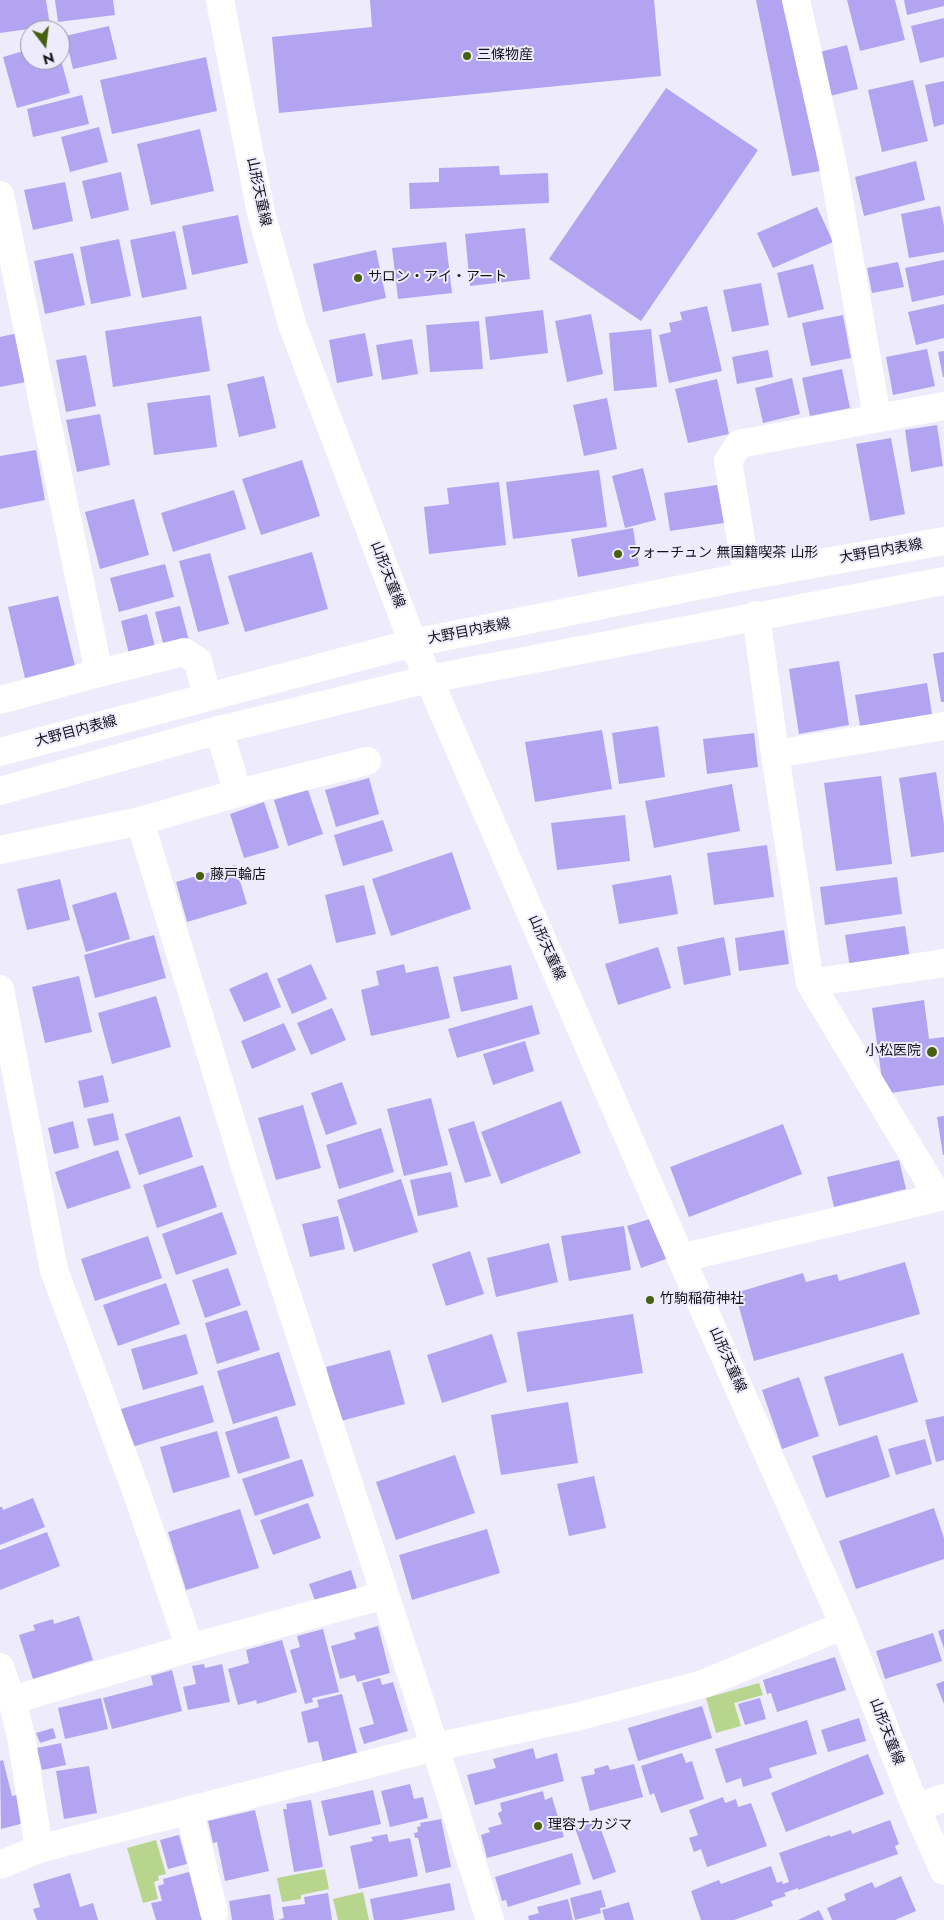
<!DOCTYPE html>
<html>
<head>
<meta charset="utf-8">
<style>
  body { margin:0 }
  #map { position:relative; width:944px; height:1920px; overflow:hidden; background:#eeecfc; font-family:Jost,sans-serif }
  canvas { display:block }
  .north { position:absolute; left:20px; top:20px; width:50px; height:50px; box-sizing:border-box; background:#eeecfc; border:1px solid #9795a2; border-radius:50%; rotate:165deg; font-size:14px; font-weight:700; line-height:20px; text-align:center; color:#14121b }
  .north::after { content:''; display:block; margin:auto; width:18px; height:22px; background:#466010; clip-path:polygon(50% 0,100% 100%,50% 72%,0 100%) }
</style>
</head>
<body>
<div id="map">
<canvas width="944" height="1920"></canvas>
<div class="north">N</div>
</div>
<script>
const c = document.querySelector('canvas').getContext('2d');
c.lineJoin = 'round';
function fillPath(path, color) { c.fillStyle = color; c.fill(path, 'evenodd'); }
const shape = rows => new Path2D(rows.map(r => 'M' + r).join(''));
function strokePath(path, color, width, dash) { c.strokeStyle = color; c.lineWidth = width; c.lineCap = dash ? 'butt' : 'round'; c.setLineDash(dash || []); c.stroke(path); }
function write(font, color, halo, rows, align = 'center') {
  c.font = font + ' Jost,"Noto Sans JP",sans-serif'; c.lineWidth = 4; c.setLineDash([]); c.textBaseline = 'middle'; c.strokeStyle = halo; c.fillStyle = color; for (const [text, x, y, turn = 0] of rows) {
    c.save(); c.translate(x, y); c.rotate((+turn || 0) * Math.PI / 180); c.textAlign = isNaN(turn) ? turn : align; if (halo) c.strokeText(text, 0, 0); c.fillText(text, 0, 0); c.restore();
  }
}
fillPath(shape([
  [759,1683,763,1695,734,1703,741,1726,716,1733,706,1698],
  [156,1840,166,1874,158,1876,159,1880,154,1882,158,1899,143,1903,127,1848],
  [325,1869,329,1889,301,1895,301,1899,282,1902,277,1878],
  [363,1892,369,1920,338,1920,333,1899]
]), '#b7d58c');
fillPath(shape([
  [0,0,46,0,50,26,0,33],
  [55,0,113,0,115,15,58,22],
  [370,0,654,0,661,76,279,113,272,37,372,27],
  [756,0,785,0,820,171,792,176],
  [847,0,895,0,905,40,860,51],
  [904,0,944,0,944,6,907,15],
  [944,18,944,57,920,63,911,26],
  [109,26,117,59,73,69,65,36],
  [847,45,858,89,826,97,816,53],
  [30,49,30,60,61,60,70,93,17,108,3,57],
  [206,57,217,111,112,134,100,80],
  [913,80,928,141,882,152,868,90],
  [944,81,944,124,934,127,925,85],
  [666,88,758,150,641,321,549,259],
  [82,95,89,124,33,137,27,109],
  [99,127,108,162,70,172,61,137],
  [200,129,214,191,151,205,137,144],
  [916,161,925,200,864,216,855,177],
  [499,166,500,175,548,173,549,203,410,209,409,183,439,182,439,168],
  [121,172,129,210,91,219,82,181],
  [65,182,73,221,33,230,24,190],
  [940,206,944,226,944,252,909,258,901,214],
  [817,207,833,242,773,268,757,233],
  [238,215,248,263,192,275,182,226],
  [525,228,530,279,470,286,465,234],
  [175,231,187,289,142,298,130,240],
  [119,239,131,296,91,304,80,247],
  [446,242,452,293,398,299,392,248],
  [376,250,386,298,323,312,313,264],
  [73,253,85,305,45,314,34,261],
  [944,260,944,295,912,302,905,268],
  [898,262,904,287,872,293,867,268],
  [813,264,824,309,788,318,777,273],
  [761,283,769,325,732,332,723,290],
  [944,304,944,338,916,345,908,312],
  [707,306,722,371,669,383,659,335,671,332,669,323,682,320,680,312],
  [543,310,548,353,490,360,485,317],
  [591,314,603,374,567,382,555,321],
  [843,315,851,358,811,366,802,323],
  [201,316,210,371,113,387,105,331],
  [479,321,483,369,430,372,426,325],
  [651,329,657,387,614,391,609,333],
  [18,333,26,382,0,387,0,337],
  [365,333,373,376,337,383,329,340],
  [412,339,418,374,382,380,376,345],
  [927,349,935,386,893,395,886,357],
  [768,350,773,377,737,384,732,357],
  [944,351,944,377,943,377,938,352],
  [86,355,96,406,66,412,56,360],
  [842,369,850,408,810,416,802,378],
  [264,376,276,428,239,437,227,384],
  [792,378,800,414,763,423,755,388],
  [717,379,729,434,688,443,675,389],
  [210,395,217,447,154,455,147,403],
  [607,398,617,449,584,456,573,405],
  [100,414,110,465,77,472,66,420],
  [937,425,943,466,911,472,905,430],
  [891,438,905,514,870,521,856,444],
  [36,450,45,500,0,509,0,456],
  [302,460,320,516,261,535,242,479],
  [643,468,656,520,625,528,612,476],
  [599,470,607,527,513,539,506,482],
  [499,482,506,545,429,554,424,507,449,504,447,488],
  [717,485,724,523,670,531,664,493],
  [234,490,246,529,173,552,161,513],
  [134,499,149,555,100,569,85,512],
  [633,528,639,566,578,577,571,539],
  [312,552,328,609,245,632,228,576],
  [210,553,229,624,198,632,179,561],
  [165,564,174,597,119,612,110,578],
  [58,596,75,666,25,678,8,607],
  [180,606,189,641,164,647,155,612],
  [147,614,155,647,129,654,121,621],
  [944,652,944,702,941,702,933,654],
  [839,661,849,725,799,734,789,669],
  [927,683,933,720,861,732,855,695],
  [658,726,665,777,619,784,612,733],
  [602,730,612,789,535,802,525,742],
  [754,733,758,767,707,774,703,739],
  [936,772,944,824,944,852,911,857,899,778],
  [881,776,892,864,836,871,824,783],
  [369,778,379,814,336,827,325,790],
  [732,784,740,831,654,848,645,801],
  [308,790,323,834,288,846,274,800],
  [264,802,279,848,244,858,230,814],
  [625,815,630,861,557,870,551,823],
  [383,820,393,851,343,866,334,835],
  [767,845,774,897,714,905,707,853],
  [452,852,471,909,391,936,372,879],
  [235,865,247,904,187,922,176,882],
  [671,875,678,914,619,924,612,885],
  [897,877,902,914,825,925,820,887],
  [60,879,70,920,27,930,17,889],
  [364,885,376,934,336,943,325,895],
  [116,892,130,939,86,952,72,905],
  [905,926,910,959,850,968,845,935],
  [784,930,789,964,739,971,735,938],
  [154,935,166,978,95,998,84,955],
  [724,937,731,975,684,985,677,947],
  [658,947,671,988,618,1005,605,964],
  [311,964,327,999,292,1014,277,979],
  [404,964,406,973,438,966,450,1018,371,1036,361,990,379,985,376,971],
  [511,965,518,999,461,1012,453,977],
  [267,972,281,1007,244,1022,229,989],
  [79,976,92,1032,45,1043,32,987],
  [156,996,171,1047,112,1064,98,1013],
  [924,1000,929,1039,944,1037,944,1085,884,1094,872,1008],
  [532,1005,540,1034,457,1058,448,1029],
  [332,1008,346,1040,311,1055,297,1023],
  [284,1023,296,1050,252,1069,241,1041],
  [525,1041,534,1071,493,1085,483,1054],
  [103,1075,109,1102,84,1108,78,1081],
  [342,1082,357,1124,326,1135,311,1093],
  [431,1098,448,1165,404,1176,387,1109],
  [561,1101,581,1153,501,1184,481,1132],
  [303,1105,321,1168,276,1180,258,1118],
  [113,1113,119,1140,94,1146,87,1119],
  [180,1116,193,1157,139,1175,125,1134],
  [944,1116,944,1155,943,1155,937,1117],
  [73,1121,79,1148,54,1154,48,1128],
  [474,1121,491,1176,465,1183,448,1129],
  [783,1124,802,1174,689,1217,670,1167],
  [381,1128,394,1172,339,1189,326,1145],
  [118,1150,131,1188,67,1209,55,1172],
  [899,1160,906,1189,834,1207,827,1177],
  [203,1165,217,1207,157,1228,143,1185],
  [451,1172,458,1207,418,1216,410,1180],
  [401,1179,418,1232,354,1252,337,1200],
  [222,1212,237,1254,176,1275,162,1234],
  [338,1216,345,1249,310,1257,302,1224],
  [653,1218,666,1259,641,1268,627,1226],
  [624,1226,631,1270,569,1281,561,1236],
  [148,1236,162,1278,95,1301,81,1259],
  [549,1243,558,1282,496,1297,487,1258],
  [470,1251,484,1294,446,1306,432,1264],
  [905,1262,920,1314,754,1361,735,1293,803,1273,806,1282,837,1274,839,1281],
  [228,1268,241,1305,205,1318,192,1280],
  [166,1283,180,1324,118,1346,103,1305],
  [247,1310,260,1350,217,1364,205,1323],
  [633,1314,643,1373,527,1392,517,1332],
  [186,1334,198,1374,143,1390,131,1349],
  [492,1334,507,1382,442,1403,427,1355],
  [390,1350,405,1404,341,1421,326,1367],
  [279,1352,296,1405,233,1424,217,1371],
  [903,1353,918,1402,839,1426,824,1377],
  [799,1377,819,1436,782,1449,762,1390],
  [203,1385,214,1422,132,1447,121,1409],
  [568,1402,578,1463,501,1475,491,1415],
  [277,1416,290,1458,238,1474,225,1432],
  [944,1416,944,1460,936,1462,925,1420],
  [217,1431,230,1477,173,1493,160,1447],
  [877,1435,890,1477,826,1498,812,1456],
  [925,1439,932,1464,896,1475,888,1449],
  [455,1455,475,1513,396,1540,376,1482],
  [302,1459,314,1496,255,1516,242,1479],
  [594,1476,606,1528,569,1536,557,1484],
  [33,1498,45,1527,0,1545,0,1507,2,1507,3,1510],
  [308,1503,321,1538,273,1555,260,1520],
  [934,1508,944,1538,944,1559,856,1589,839,1541],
  [240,1509,259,1568,186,1590,168,1532],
  [487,1529,500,1573,412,1600,399,1555],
  [47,1532,60,1566,0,1590,0,1550],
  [351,1570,360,1598,319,1612,309,1584],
  [79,1616,93,1660,33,1679,19,1635,35,1630,33,1625,53,1619,54,1624],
  [378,1626,390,1673,357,1682,355,1675,340,1679,331,1646,356,1639,354,1633],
  [323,1629,339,1692,312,1698,313,1702,305,1704,290,1650,300,1647,297,1636],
  [944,1629,944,1649,938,1631],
  [933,1633,942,1661,885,1679,876,1651],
  [282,1640,297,1692,257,1704,256,1700,238,1705,228,1669,249,1663,246,1650],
  [835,1657,846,1690,777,1712,771,1693,767,1694,763,1680],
  [204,1664,205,1668,222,1664,230,1702,188,1710,183,1687,196,1684,192,1666],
  [172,1670,182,1711,112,1729,103,1698,153,1685,151,1676],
  [380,1678,382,1685,393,1682,408,1731,364,1744,359,1728,374,1724,362,1683],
  [944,1681,944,1704,936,1684],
  [342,1694,357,1753,323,1762,318,1741,308,1743,301,1712,319,1707,317,1700],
  [101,1698,108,1729,65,1739,58,1708],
  [760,1698,766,1719,745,1725,738,1704],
  [702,1706,712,1738,638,1761,628,1728],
  [859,1718,866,1741,828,1752,821,1730],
  [807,1720,817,1754,769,1768,772,1778,743,1787,741,1778,726,1783,715,1749],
  [53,1728,56,1738,40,1743,36,1733],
  [61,1743,66,1765,42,1770,37,1748],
  [533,1748,536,1759,557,1753,564,1781,475,1805,467,1775,496,1768,493,1759],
  [682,1753,686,1763,692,1761,704,1799,661,1813,654,1793,650,1795,641,1766],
  [868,1754,884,1794,786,1832,771,1793],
  [3,1760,12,1796,17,1795,24,1823,1,1829,0,1761],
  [634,1764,643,1797,590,1811,581,1777,595,1774,594,1769,608,1765,610,1770],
  [89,1766,97,1813,64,1819,56,1771],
  [410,1784,414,1799,423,1797,428,1818,390,1827,381,1791],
  [373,1790,381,1824,329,1836,321,1801],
  [543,1791,545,1800,552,1797,564,1837,487,1858,481,1835,490,1832,488,1828,502,1824,498,1813,502,1811,500,1803],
  [723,1797,725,1803,736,1799,738,1807,751,1803,767,1846,707,1867,701,1849,694,1852,689,1838,698,1835,689,1810],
  [311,1800,323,1867,294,1872,283,1809,287,1809,286,1804],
  [255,1810,269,1871,225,1881,217,1842,213,1843,208,1821],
  [441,1819,451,1867,426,1873,418,1838,415,1838,414,1833,418,1832,417,1827,421,1826,420,1823],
  [890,1820,899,1844,895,1846,898,1854,798,1890,798,1888,784,1893,786,1896,771,1901,773,1906,734,1920,701,1920,691,1891,719,1880,721,1884,771,1866,777,1883,782,1881,783,1884,789,1882,779,1853,830,1835,830,1837,851,1830,852,1834],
  [598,1821,616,1872,593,1880,575,1828],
  [387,1834,389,1842,410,1838,418,1876,359,1889,350,1846,373,1841,371,1837],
  [179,1835,187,1864,168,1869,160,1840],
  [572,1853,581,1884,508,1907,506,1900,502,1901,495,1877],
  [189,1872,202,1920,156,1920,151,1903,162,1901,158,1886,164,1884,163,1879],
  [70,1873,80,1907,93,1903,98,1920,37,1920,33,1909,40,1907,33,1884],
  [901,1876,916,1911,895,1920,832,1920,827,1908,846,1900,844,1894,872,1882,875,1888],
  [450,1883,455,1910,402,1920,374,1920,370,1899],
  [601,1890,606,1907,600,1908,601,1913,575,1920,570,1898],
  [328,1893,332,1920,278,1920,284,1918,282,1907,305,1904,304,1897],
  [270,1894,274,1920,232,1920,229,1901],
  [568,1899,573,1920,529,1920,528,1916,539,1913,537,1907],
  [629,1902,634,1920,605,1920,602,1910],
  [819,1910,824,1920,798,1920]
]), '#b2a4f1');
strokePath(shape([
  [796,0,833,165,877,417],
  [0,195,99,673,184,652,198,661,207,697],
  [747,576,728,461,739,444,944,406],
  [756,615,775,754,810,983,938,1196],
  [0,700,99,673],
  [219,730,238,793],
  [775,754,944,726],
  [367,761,238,793,140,821,246,1170,435,1747,490,1920],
  [0,850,140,821],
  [810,983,944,963],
  [0,989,54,1270,138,1496,190,1648],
  [681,1258,944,1196],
  [0,1667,12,1700,21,1736,39,1849],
  [12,1700,190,1648,385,1595],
  [916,1808,944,1798],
  [189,1810,214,1912],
  [0,1865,39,1849,435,1747,580,1716,703,1684,844,1625]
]), '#fff', 28);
strokePath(shape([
  [220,0,261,213,293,327,413,643,681,1258,844,1625,916,1808,944,1871],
  [0,752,413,643,747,576,944,541],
  [0,791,219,730,429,679,944,581]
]), '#fff', 28);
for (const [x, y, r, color] of [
  [467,56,5,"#466010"],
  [358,278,5,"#466010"],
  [618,554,5,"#466010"],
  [200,876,5,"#466010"],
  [932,1052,6,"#466010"],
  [650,1300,5,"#466010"],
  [538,1826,5,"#466010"]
]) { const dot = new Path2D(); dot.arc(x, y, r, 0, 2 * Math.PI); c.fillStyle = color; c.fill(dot); strokePath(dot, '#eeecfc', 2); }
write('14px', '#14121b', '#eeecfc', [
  ["三條物産",477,56],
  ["サロン・アイ・アート",368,278],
  ["フォーチュン 無国籍喫茶 山形",628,554],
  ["藤戸輪店",210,876],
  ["小松医院",921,1052,"right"],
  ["竹駒稲荷神社",660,1300],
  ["理容ナカジマ",548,1826]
], 'left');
write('14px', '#14121b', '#eeecfc', [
  ["山形天童線",258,192,78],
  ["大野目内表線",881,552,-10],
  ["山形天童線",387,575,69],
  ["大野目内表線",469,632,-11],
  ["大野目内表線",76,732,-15],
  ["山形天童線",546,948,66],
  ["山形天童線",727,1360,66],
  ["山形天童線",886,1732,69]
]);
</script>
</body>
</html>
